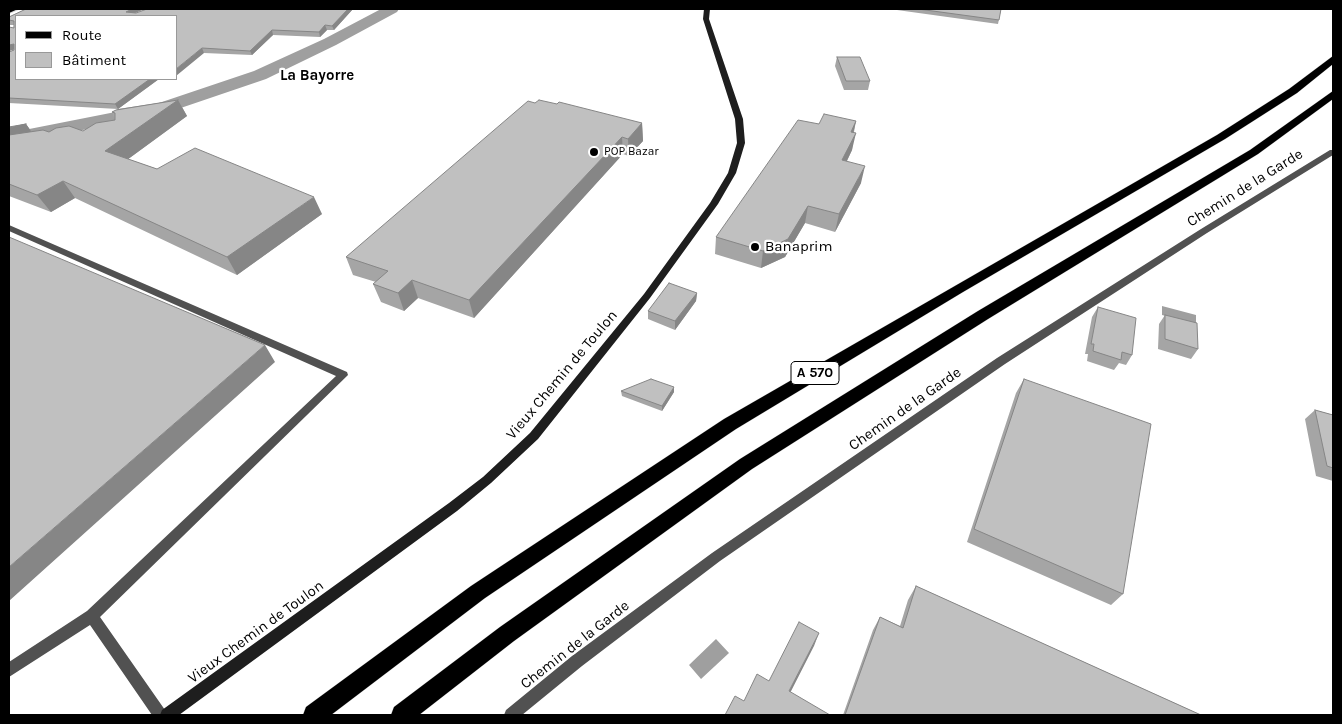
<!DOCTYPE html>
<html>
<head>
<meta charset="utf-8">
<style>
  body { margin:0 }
  #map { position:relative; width:1342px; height:724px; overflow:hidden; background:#fff; font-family:Karla,sans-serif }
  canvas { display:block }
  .frame { position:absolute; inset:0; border:10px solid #000; pointer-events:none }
  .legend { position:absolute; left:15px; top:15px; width:162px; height:65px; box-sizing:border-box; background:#fff; border:1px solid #999; margin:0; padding:6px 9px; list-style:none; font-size:15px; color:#000 }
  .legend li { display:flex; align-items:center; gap:10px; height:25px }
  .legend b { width:25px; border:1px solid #999 }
</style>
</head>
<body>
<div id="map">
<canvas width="1342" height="724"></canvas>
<div class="frame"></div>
<ul class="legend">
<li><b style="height:6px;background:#000"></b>Route</li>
<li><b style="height:14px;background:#c0c0c0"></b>Bâtiment</li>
</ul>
</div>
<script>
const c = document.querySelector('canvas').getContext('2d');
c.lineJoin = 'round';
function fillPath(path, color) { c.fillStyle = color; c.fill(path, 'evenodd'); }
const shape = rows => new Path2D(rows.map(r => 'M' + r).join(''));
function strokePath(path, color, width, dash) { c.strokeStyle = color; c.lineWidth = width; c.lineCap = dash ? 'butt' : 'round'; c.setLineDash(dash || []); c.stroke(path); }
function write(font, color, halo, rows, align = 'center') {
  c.font = font + ' Karla,sans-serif'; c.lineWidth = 4.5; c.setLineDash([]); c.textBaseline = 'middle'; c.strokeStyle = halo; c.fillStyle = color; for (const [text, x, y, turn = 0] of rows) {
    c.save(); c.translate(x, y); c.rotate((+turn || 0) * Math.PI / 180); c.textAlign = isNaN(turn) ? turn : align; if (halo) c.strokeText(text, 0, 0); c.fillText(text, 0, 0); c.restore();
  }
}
fillPath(shape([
  [1162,306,1196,315,1196,324,1162,315],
  [716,639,729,653,701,679,689,665]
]), '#9f9f9f');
fillPath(shape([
  [381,9,399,9,397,12,336,45,266,79,166,113,9,145,9,133,156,104,254,71,324,39,381,9]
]), '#9f9f9f');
const primary = shape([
  [9,9,18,9,9,13,9,9]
]);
const highway = shape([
  [1333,56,1333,64,1297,93,1225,139,963,292,736,429,485,598,331,715,303,715,306,707,471,586,724,419,1217,135,1289,89,1333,56],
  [1333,91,1333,99,1258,154,988,319,752,469,514,641,419,715,391,715,394,707,500,627,740,459,978,311,1250,150,1333,91]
]);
strokePath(primary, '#dbdbdb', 2);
strokePath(highway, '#dbdbdb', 1);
fillPath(shape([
  [9,225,347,372,348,375,100,617,165,710,167,715,152,715,90,625,9,677,9,662,87,611,336,376,9,231,9,225]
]), '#515151');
fillPath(shape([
  [1330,150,1333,150,1333,155,1207,233,1005,364,720,561,582,666,522,715,504,715,506,710,572,656,712,553,997,358,1201,229,1330,150]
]), '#515151');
fillPath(shape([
  [704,9,710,9,709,19,743,119,745,143,736,173,718,204,650,298,538,439,491,483,457,511,179,715,160,715,162,710,449,503,483,477,530,433,644,294,710,203,728,173,737,143,735,119,703,19,704,9]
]), '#1e1e1e');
fillPath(primary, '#000');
fillPath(highway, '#000');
fillPath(shape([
  [26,9,145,9,135,13,353,9,334,30,327,30,320,37,273,35,252,55,204,53,16,16,159,79,118,109,178,100,187,116,128,159,157,169,322,214,237,275,75,198,51,212,9,196,9,127,26,124,31,131,49,132,83,131,115,120,112,112,118,109,9,103,9,52,14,50,14,49,9,51,14,25,9,25,9,17],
  [897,9,1001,9,998,24,897,10],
  [837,57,870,81,868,90,844,90,835,66],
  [535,103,642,123,643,141,629,156,623,154,474,318,418,298,404,311,381,302,373,284,376,282,353,275,346,257],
  [856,121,854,132,852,150,847,161,861,183,835,232,805,223,785,257,761,268,715,254,716,237,819,124],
  [697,293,696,301,675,330,648,319,648,311],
  [1098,307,1132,355,1126,365,1119,363,1114,370,1087,361,1088,354,1085,354,1092,317],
  [1165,315,1198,349,1191,359,1158,349,1159,324],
  [1024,379,1123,594,1111,605,967,542,1016,393],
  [621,391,674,392,662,411,622,396],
  [1315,410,1333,415,1333,481,1316,476,1305,419],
  [916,586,1201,715,843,715,873,630,880,617,900,626,908,600]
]), '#a5a5a5');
fillPath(shape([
  [132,9,144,9,128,16,126,12],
  [348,9,353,9,334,30,332,26],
  [325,25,327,30,320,37,319,32],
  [272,30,273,35,252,55,250,51],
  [14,44,16,49,9,51,9,45],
  [202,48,204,53,176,76,176,69],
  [150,79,159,79,118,109,115,104],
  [178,100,187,116,116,168,105,151],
  [856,121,852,138,856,133,852,150,839,177,842,160,851,132],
  [642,123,643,141,629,156,628,139],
  [26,124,38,141,9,148,9,128],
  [622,137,623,154,474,318,469,300],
  [865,166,861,183,835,232,839,214],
  [63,181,75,198,51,212,37,195],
  [314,197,322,214,237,275,227,257],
  [808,206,805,223,785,257,761,268,763,251],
  [412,280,418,298,404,311,398,293],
  [697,293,696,301,675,330,675,321],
  [265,345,275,362,9,601,9,567],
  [674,387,674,392,662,411,662,406],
  [819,633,814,646,785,703,789,691]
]), '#868686');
const building = shape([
  [26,9,132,9,126,12,136,13,147,9,348,9,332,26,325,25,319,32,272,30,250,51,202,48,176,69,176,16,16,16,16,79,150,79,115,104,9,98,9,52,14,50,14,44,9,45,9,27,14,28,14,21,9,20,9,17,26,9],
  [918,9,1001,9,999,20,918,9],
  [837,57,860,57,870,81,846,81,837,57],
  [178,100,105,151,157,169,195,148,314,197,227,257,63,181,37,195,9,184,9,135,43,130,49,132,56,128,69,126,83,131,96,123,115,120,115,113,112,112,116,110,178,100],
  [539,100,557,104,559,102,642,123,628,139,622,137,469,300,412,280,398,293,373,284,388,271,346,257,528,101,535,103,539,100],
  [824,114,856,121,851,132,856,133,842,160,865,166,839,214,808,206,788,239,763,251,716,237,798,120,819,124,824,114],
  [26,124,9,128,9,127,26,124],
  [9,237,265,345,9,567,9,237],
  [669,283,697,293,675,321,648,311,669,283],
  [1098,307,1136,318,1132,355,1122,352,1121,360,1093,351,1094,344,1091,344,1098,307],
  [1165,315,1197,323,1198,349,1165,339,1165,315],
  [651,379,674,387,662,406,621,391,651,379],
  [1024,379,1151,424,1123,594,974,529,1024,379],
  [1315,410,1333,415,1333,468,1327,466,1315,410],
  [916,586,1201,715,845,715,880,617,903,628,916,586],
  [799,622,819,633,789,691,830,715,725,715,735,696,744,701,757,674,769,681,799,622]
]);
fillPath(building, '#c0c0c0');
strokePath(building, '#868686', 1);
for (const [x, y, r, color] of [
  [594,152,5,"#000"],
  [755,247,5,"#000"]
]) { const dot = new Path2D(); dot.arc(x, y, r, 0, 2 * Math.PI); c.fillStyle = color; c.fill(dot); strokePath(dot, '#fff', 2); }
write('12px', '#000', '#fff', [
  ["POP Bazar",604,152]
], 'left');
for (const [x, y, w] of [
  [815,373,48]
]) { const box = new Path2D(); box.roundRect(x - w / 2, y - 11.5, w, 23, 4); c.fillStyle = '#fff'; c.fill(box); strokePath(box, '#000', 1); }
write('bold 14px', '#000', null, [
  ["A 570",815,373]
]);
write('bold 15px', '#000', '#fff', [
  ["La Bayorre",317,76]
]);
write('15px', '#000', '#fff', [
  ["Chemin de la Garde",1245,188,-32],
  ["Vieux Chemin de Toulon",562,375,-50],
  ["Chemin de la Garde",905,409,-35],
  ["Vieux Chemin de Toulon",256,632,-36],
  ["Chemin de la Garde",575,645,-38]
]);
write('15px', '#000', '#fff', [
  ["Banaprim",765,247]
], 'left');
</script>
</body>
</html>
